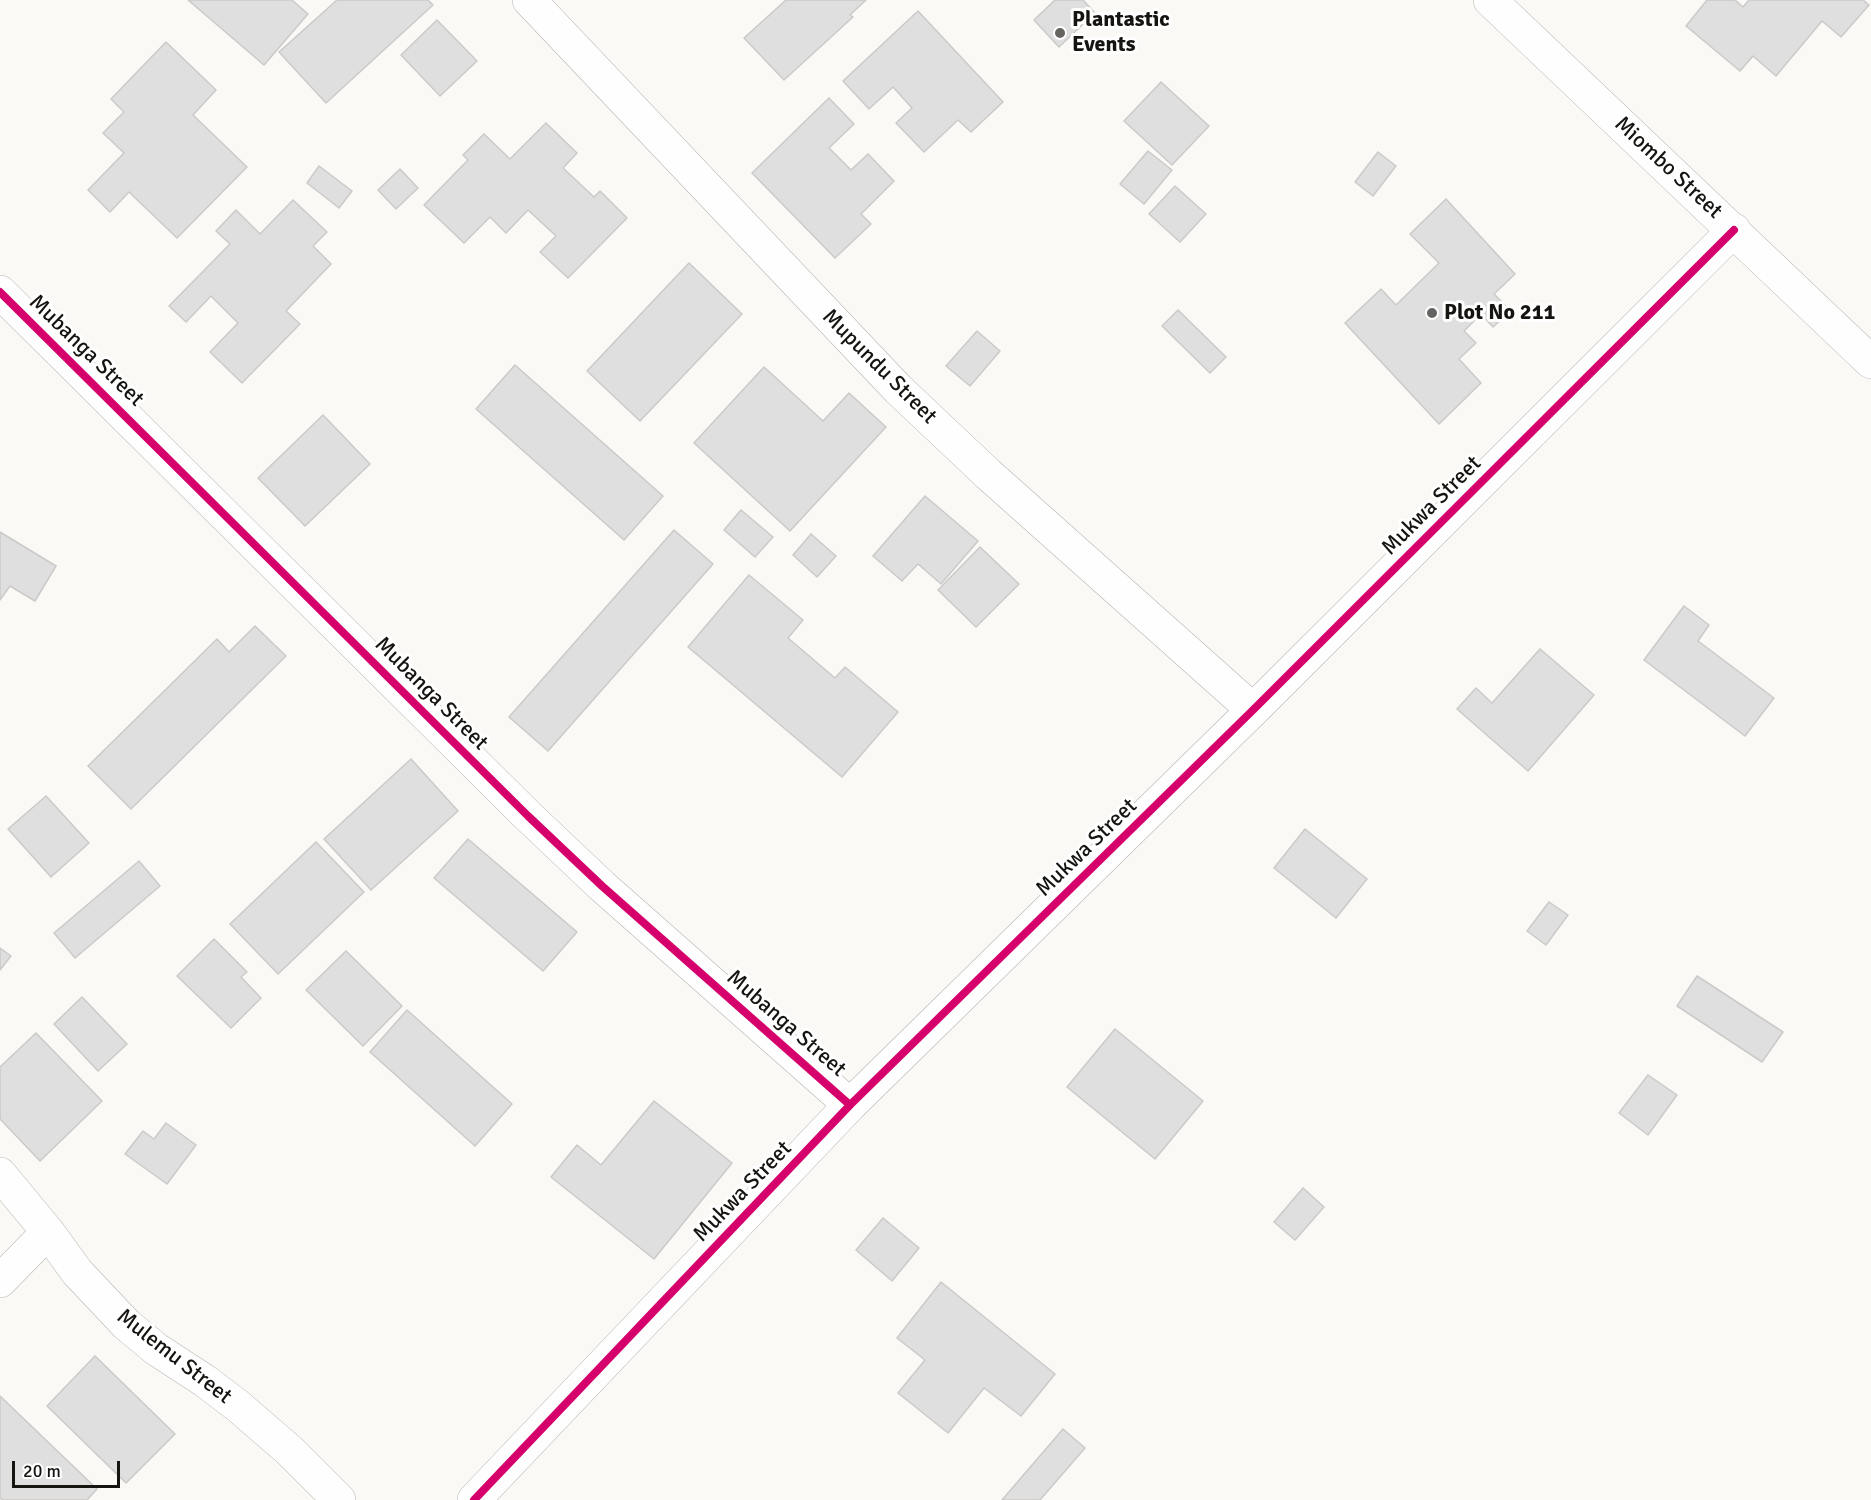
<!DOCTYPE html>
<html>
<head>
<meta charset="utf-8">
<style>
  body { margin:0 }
  #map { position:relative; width:1871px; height:1500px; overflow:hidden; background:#fbf9f6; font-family:Signika,sans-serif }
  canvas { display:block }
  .scale { position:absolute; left:12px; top:1461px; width:108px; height:27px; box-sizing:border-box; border:3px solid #161411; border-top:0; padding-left:8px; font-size:18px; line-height:21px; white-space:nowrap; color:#161411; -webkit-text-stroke:4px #fff; paint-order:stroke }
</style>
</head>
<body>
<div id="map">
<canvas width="1871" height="1500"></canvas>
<div class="scale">20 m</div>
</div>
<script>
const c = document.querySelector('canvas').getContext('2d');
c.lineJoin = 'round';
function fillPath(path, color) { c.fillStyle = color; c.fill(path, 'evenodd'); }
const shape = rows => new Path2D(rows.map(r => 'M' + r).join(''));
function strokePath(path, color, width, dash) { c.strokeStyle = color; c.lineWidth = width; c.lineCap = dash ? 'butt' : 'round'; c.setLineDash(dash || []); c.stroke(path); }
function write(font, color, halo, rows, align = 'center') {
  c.font = font + ' Signika,sans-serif'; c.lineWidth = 6; c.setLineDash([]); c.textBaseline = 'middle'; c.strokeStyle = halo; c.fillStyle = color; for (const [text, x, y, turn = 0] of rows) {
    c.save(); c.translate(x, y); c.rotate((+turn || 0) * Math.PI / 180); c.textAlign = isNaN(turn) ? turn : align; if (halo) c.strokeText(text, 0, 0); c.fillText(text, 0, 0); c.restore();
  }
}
const building = shape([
  [188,0,292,0,308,14,264,65,188,0],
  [337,0,428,0,433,5,326,103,279,52,337,0],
  [786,0,866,0,850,15,853,17,784,80,744,38,786,0],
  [1055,0,1083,0,1095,13,1059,47,1034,20,1055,0],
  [1707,0,1735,0,1743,7,1749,0,1863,0,1869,5,1841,37,1822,21,1776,76,1753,56,1740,71,1686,26,1707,0],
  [918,11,1003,102,971,132,958,120,924,152,896,123,912,108,893,87,869,109,843,81,918,11],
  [437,20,477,61,440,96,401,55,437,20],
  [166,42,216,90,193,115,247,167,177,238,129,192,110,212,88,190,124,153,103,133,124,112,111,99,166,42],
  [1161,82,1209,126,1172,165,1124,121,1161,82],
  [829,98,854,124,829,148,851,170,868,154,894,181,861,214,871,224,835,258,752,173,829,98],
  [546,123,577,153,563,168,594,197,600,191,627,218,568,278,540,252,556,236,528,210,506,233,490,217,464,243,424,205,468,160,463,155,484,134,510,159,546,123],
  [1148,151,1172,170,1144,204,1120,184,1148,151],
  [1378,152,1396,166,1373,196,1355,182,1378,152],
  [319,166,352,191,339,208,307,183,319,166],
  [400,169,418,188,396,209,378,190,400,169],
  [1175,186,1206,214,1180,242,1149,214,1175,186],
  [1446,199,1515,274,1494,294,1511,311,1493,327,1481,314,1464,331,1476,343,1459,359,1481,383,1439,424,1345,323,1381,289,1396,305,1439,263,1410,234,1446,199],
  [293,200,327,232,313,246,331,264,286,311,300,324,242,383,210,352,238,323,211,296,186,322,169,306,230,244,216,231,236,210,260,234,293,200],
  [689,263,742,314,640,421,587,371,689,263],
  [1178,310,1226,357,1210,373,1162,326,1178,310],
  [977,331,1000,351,970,386,946,366,977,331],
  [515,365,663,496,624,540,476,409,515,365],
  [764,367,823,421,849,393,886,427,790,531,694,443,764,367],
  [323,415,370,464,305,526,258,478,323,415],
  [925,496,978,541,941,584,918,564,902,581,873,556,925,496],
  [741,510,773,537,755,557,724,530,741,510],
  [674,530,713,564,548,751,509,717,674,530],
  [0,532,56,566,35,601,10,586,0,600,0,532],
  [811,534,836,556,817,577,793,555,811,534],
  [980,547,1019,584,976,627,938,590,980,547],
  [749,575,803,620,788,638,835,678,845,667,898,712,842,777,688,647,749,575],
  [1684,606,1709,625,1698,641,1774,698,1745,736,1644,660,1684,606],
  [255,626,286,656,131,809,88,766,217,639,229,652,255,626],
  [1540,649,1594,695,1528,771,1457,709,1476,688,1492,703,1540,649],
  [411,759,458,811,371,890,324,839,411,759],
  [46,796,89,843,51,877,8,829,46,796],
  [1305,829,1367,879,1336,918,1274,868,1305,829],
  [468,839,577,932,543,971,434,878,468,839],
  [316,842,364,892,278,974,230,924,316,842],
  [139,861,160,886,75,958,54,933,139,861],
  [1549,902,1568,915,1546,945,1527,931,1549,902],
  [214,939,247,972,241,977,261,998,231,1028,177,976,214,939],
  [0,948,11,956,0,970,0,948],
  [346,951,402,1006,363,1046,306,990,346,951],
  [1697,976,1783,1032,1762,1062,1677,1006,1697,976],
  [82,997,127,1044,98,1071,54,1024,82,997],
  [407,1010,512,1104,475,1146,370,1052,407,1010],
  [1115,1029,1203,1101,1155,1159,1067,1087,1115,1029],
  [36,1033,102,1101,40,1161,0,1119,0,1067,36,1033],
  [1648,1075,1677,1095,1648,1135,1619,1113,1648,1075],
  [654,1101,732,1163,654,1259,551,1177,577,1145,601,1165,654,1101],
  [166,1123,196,1145,167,1184,125,1154,143,1131,154,1139,166,1123],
  [1303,1188,1324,1207,1295,1240,1274,1222,1303,1188],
  [883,1218,919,1248,892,1281,856,1250,883,1218],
  [941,1282,1055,1374,1021,1416,984,1388,948,1433,898,1393,925,1360,897,1338,941,1282],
  [95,1356,175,1434,126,1483,47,1406,95,1356],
  [0,1396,97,1489,87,1500,3,1500,0,1498,0,1396],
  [1063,1429,1085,1448,1040,1500,1002,1500,1063,1429]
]);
fillPath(building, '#e0dfdf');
strokePath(building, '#cbcac9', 1.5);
const street = shape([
  [529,0,898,389,988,474,1253,710],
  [1490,0,1871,362],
  [0,292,528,816,602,886,850,1105],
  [0,1174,48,1232,77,1272,126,1324,156,1349,205,1381,238,1406,290,1451,339,1500],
  [0,1281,48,1232],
  [474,1500,850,1105,1253,710,1734,230]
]);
strokePath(street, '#b6b4b1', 34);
strokePath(street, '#fefefe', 33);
strokePath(shape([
  [0,292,528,816,602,886,850,1105],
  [474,1500,850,1105,1253,710,1734,230]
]), '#d6006c', 8);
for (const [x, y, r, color] of [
  [1060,33,6,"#666461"],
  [1432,313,6,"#666461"]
]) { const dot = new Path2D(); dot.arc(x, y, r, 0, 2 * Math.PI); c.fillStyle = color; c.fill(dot); strokePath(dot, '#fff', 2); }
write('bold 22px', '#161411', '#fff', [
  ["Plantastic",1072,20],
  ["Events",1072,45],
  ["Plot No 211",1444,313]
], 'left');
write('22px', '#161411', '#fff', [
  ["Miombo Street",1668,168,43],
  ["Mubanga Street",86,351,44],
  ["Mupundu Street",879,367,45],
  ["Mukwa Street",1432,506,-45],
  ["Mubanga Street",431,694,45],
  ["Mukwa Street",1087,848,-44],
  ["Mubanga Street",786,1024,41],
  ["Mukwa Street",743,1192,-46],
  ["Mulemu Street",174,1357,38]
]);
</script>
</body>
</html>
